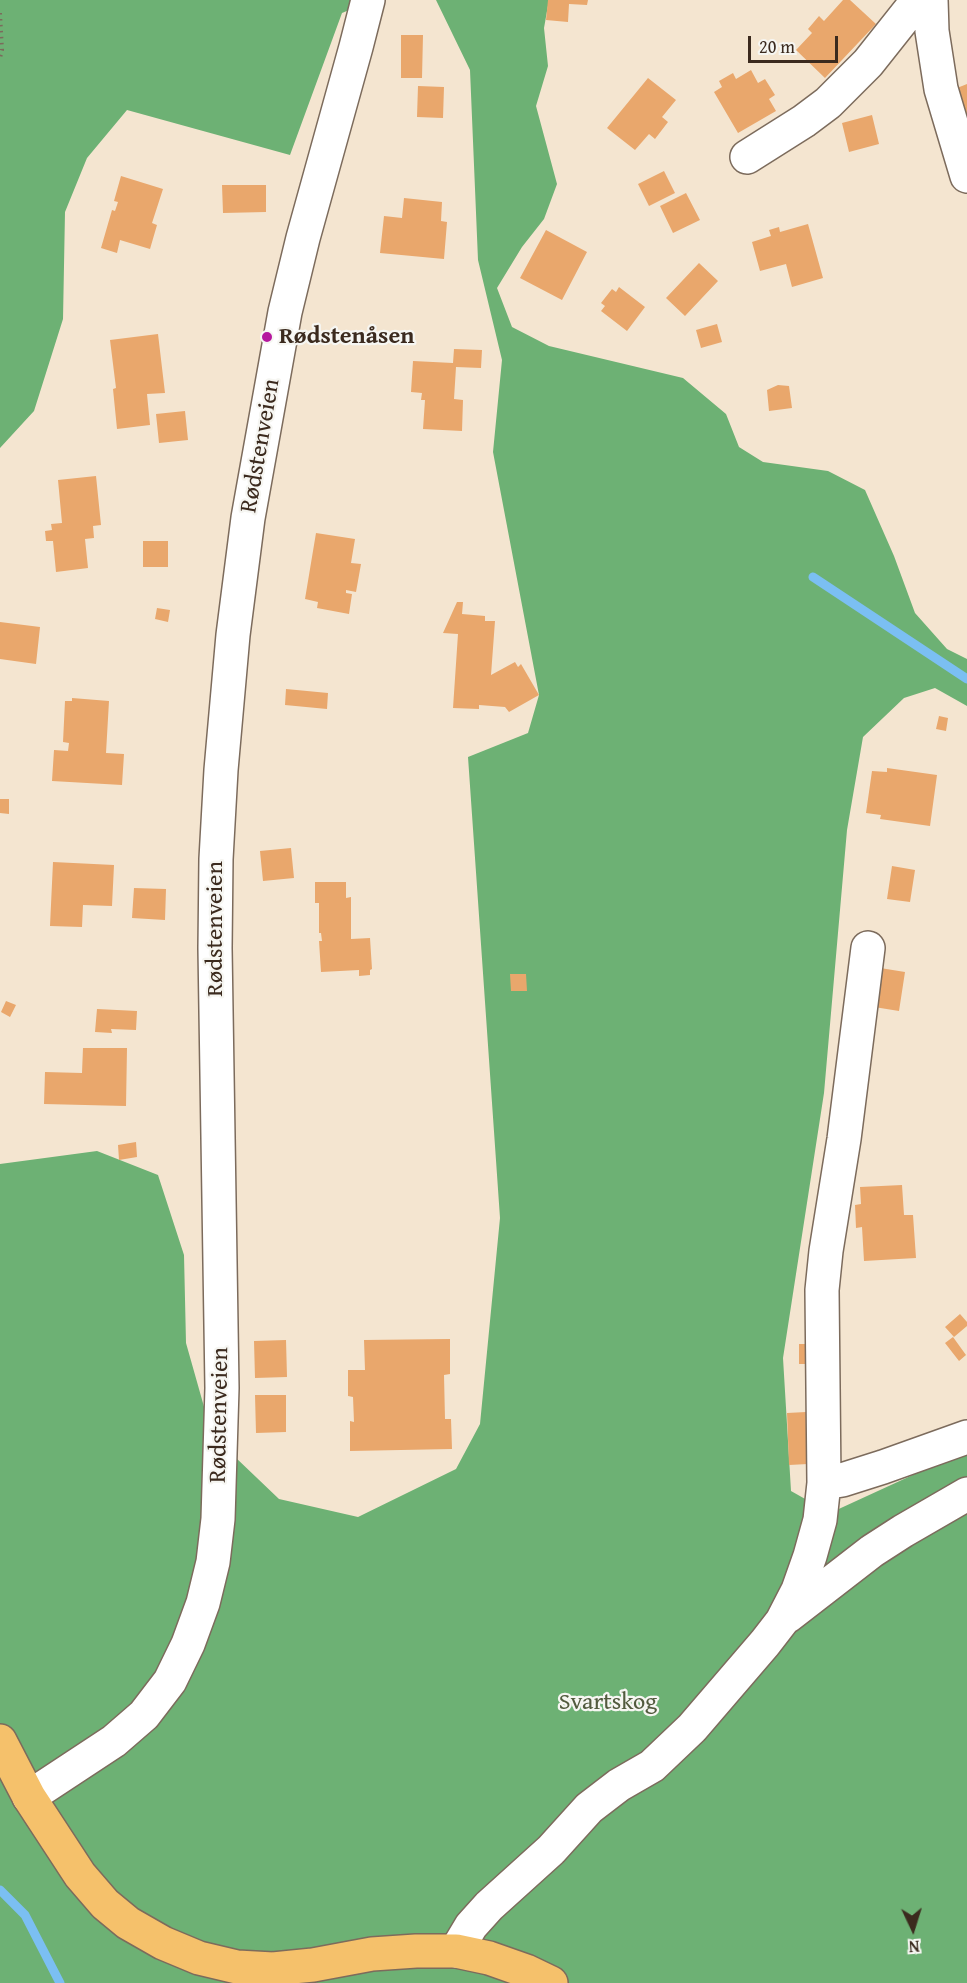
<!DOCTYPE html>
<html>
<head>
<meta charset="utf-8">
<style>
  body { margin:0 }
  #map { position:relative; width:967px; height:1983px; overflow:hidden; background:#f4e5d0; font-family:"Gentium Book Plus",serif }
  canvas { display:block }
  .north { position:absolute; left:883px; top:1899px; width:60px; height:60px; -webkit-text-stroke:4px #f6f6f2; paint-order:stroke; rotate:176deg; font-size:16px; font-weight:700; line-height:24px; text-align:center; color:#3b2a1e }
  .north::after { content:''; display:block; margin:auto; width:21px; height:27px; background:#3b2a1e; clip-path:polygon(50% 0,100% 100%,50% 72%,0 100%) }
  .scale { position:absolute; left:748px; top:36px; width:90px; height:27px; box-sizing:border-box; border:3px solid #3b2a1e; border-top:0; padding-left:8px; font-size:18px; line-height:21px; white-space:nowrap; color:#3b2a1e; -webkit-text-stroke:4px #f6f6f2; paint-order:stroke }
</style>
</head>
<body>
<div id="map">
<canvas width="967" height="1983"></canvas>
<div class="north">N</div>
<div class="scale">20 m</div>
</div>
<script>
const c = document.querySelector('canvas').getContext('2d');
c.lineJoin = 'round';
function fillPath(path, color) { c.fillStyle = color; c.fill(path, 'evenodd'); }
const shape = rows => new Path2D(rows.map(r => 'M' + r).join(''));
function strokePath(path, color, width, dash) { c.strokeStyle = color; c.lineWidth = width; c.lineCap = dash ? 'butt' : 'round'; c.setLineDash(dash || []); c.stroke(path); }
function write(font, color, halo, rows, align = 'center') {
  c.font = font + ' "Gentium Book Plus",serif'; c.lineWidth = 4.5; c.setLineDash([]); c.textBaseline = 'middle'; c.strokeStyle = halo; c.fillStyle = color; for (const [text, x, y, turn = 0] of rows) {
    c.save(); c.translate(x, y); c.rotate((+turn || 0) * Math.PI / 180); c.textAlign = isNaN(turn) ? turn : align; if (halo) c.strokeText(text, 0, 0); c.fillText(text, 0, 0); c.restore();
  }
}
fillPath(shape([
  [0,0,373,0,342,13,290,155,127,110,87,158,65,212,63,319,34,411,0,448],
  [436,0,549,0,544,28,548,66,536,106,557,184,544,219,522,247,497,288,512,327,549,346,683,378,726,414,739,447,763,462,828,471,865,490,894,556,915,613,947,649,967,659,967,706,935,688,904,698,863,737,847,830,824,1093,783,1358,791,1491,830,1513,928,1468,967,1452,967,1983,0,1983,0,1164,97,1151,158,1175,184,1255,186,1343,212,1435,279,1499,358,1517,456,1469,480,1424,500,1218,468,757,528,733,539,695,493,452,502,360,478,260,470,70]
]), '#6db174');
strokePath(shape([
  [813,577,967,679],
  [0,1890,25,1915,60,1983]
]), '#7bbff2', 9);
fillPath(shape([
  [548,0,588,0,587,5,569,4,568,22,546,20],
  [843,0,850,0,876,24,825,78,796,50,812,33,808,29,819,16,824,21],
  [401,35,423,35,422,78,401,78],
  [751,70,758,83,765,79,775,95,769,99,776,111,738,133,714,92,722,87,719,81,733,73,736,79],
  [648,78,676,100,662,117,668,122,655,139,649,134,635,150,607,128],
  [967,84,967,115,963,117,952,90],
  [418,86,444,87,443,118,417,117],
  [872,115,879,144,849,152,842,123],
  [664,171,675,193,649,206,638,184],
  [121,176,163,189,152,223,157,225,150,249,120,240,117,253,101,248,112,210,115,211,118,202,114,201],
  [222,185,266,185,266,212,223,213],
  [686,193,700,220,673,233,660,206],
  [404,198,442,202,441,221,447,222,444,259,380,253,384,216,402,218],
  [808,224,823,278,792,287,786,264,760,271,752,242,771,236,769,230,779,227,780,232],
  [546,230,587,252,562,300,520,278],
  [699,263,718,281,685,316,666,298],
  [619,287,645,307,627,331,601,311,605,306,601,303,612,289,616,292],
  [717,324,722,342,701,348,696,330],
  [158,334,165,393,147,394,150,425,117,429,113,389,116,388,110,340],
  [454,349,482,350,481,368,456,367,454,399,463,400,462,431,423,429,425,400,421,400,422,393,411,392,413,361,453,363],
  [778,385,789,386,792,408,769,411,767,390],
  [185,411,188,440,159,443,156,414],
  [96,476,101,525,93,526,94,538,85,539,88,568,56,572,53,541,46,541,45,531,52,530,51,524,62,523,58,480],
  [316,533,355,539,351,563,361,564,356,592,346,590,346,593,352,594,349,614,317,608,318,602,305,599],
  [143,541,168,541,168,567,143,567],
  [457,602,463,602,462,614,485,616,485,621,495,621,491,675,515,662,518,667,521,664,539,695,509,712,505,707,479,705,479,709,453,708,458,634,443,633],
  [157,608,170,610,168,622,155,619],
  [0,622,40,627,36,664,0,659],
  [286,689,328,693,327,709,285,705],
  [72,698,109,701,106,753,124,754,122,785,52,781,54,750,68,751,69,743,63,742,65,701,72,701],
  [939,716,948,718,946,731,936,729],
  [887,768,937,775,930,826,880,819,881,815,866,813,872,771,887,772],
  [0,799,9,799,9,814,0,813],
  [291,848,294,878,263,881,260,851],
  [53,862,114,865,112,906,83,905,82,927,50,926],
  [892,866,915,870,910,902,887,899],
  [315,882,346,882,346,898,351,897,351,939,370,938,372,969,370,970,370,975,359,976,359,970,321,972,319,941,322,941,321,933,319,933,319,903,315,903],
  [134,888,166,889,165,920,132,918],
  [874,967,905,972,899,1011,868,1006],
  [510,974,526,974,527,991,511,991],
  [6,1001,16,1005,10,1017,1,1012],
  [97,1009,137,1011,136,1030,111,1029,112,1033,95,1032],
  [83,1048,127,1048,126,1106,44,1104,45,1072,82,1073],
  [136,1142,137,1157,119,1160,118,1145],
  [902,1185,904,1215,913,1215,916,1258,864,1261,862,1227,856,1228,855,1205,861,1204,860,1187],
  [960,1314,967,1322,967,1326,954,1337,945,1327],
  [953,1337,966,1355,959,1361,945,1343],
  [450,1339,450,1374,444,1375,445,1419,451,1419,452,1449,350,1451,350,1421,354,1422,353,1397,348,1396,348,1370,365,1370,364,1340],
  [286,1340,287,1377,255,1378,254,1341],
  [799,1344,814,1344,814,1364,799,1364],
  [255,1395,286,1395,286,1432,256,1433],
  [806,1412,808,1464,789,1465,787,1413]
]), '#e9a76c');
const minor = shape([
  [931,0,932,31,941,89,967,176],
  [747,157,804,121,828,103,868,63,918,0],
  [824,1483,842,1480,883,1467,967,1437],
  [788,1616,872,1551,903,1531,967,1494],
  [29,1797,114,1741,144,1715,170,1681,188,1644,203,1603,213,1562,218,1519,222,1388,215,948,216,859,221,770,233,635,248,518,285,312,303,238,356,47,368,0],
  [456,1951,471,1926,489,1906,551,1850,589,1808,619,1785,652,1766,692,1728,765,1643,782,1621,798,1590,810,1556,820,1520,824,1483,822,1290,826,1251,844,1139,868,948]
]);
const major = shape([
  [0,1741,29,1797,80,1875,105,1904,128,1923,163,1943,199,1958,237,1967,273,1969,313,1965,372,1954,416,1951,456,1951,489,1958,526,1971,551,1983]
]);
strokePath(minor, '#7c6b5c', 36);
strokePath(major, '#7c6b5c', 36);
strokePath(shape([
  [0,13,2,50,0,58]
]), '#7c6b5c', 4, [1.5, 4.5]);
strokePath(minor, '#fff', 33);
strokePath(major, '#f5c16b', 33);
for (const [x, y, r, color] of [
  [267,337,6,"#b5179e"]
]) { const dot = new Path2D(); dot.arc(x, y, r, 0, 2 * Math.PI); c.fillStyle = color; c.fill(dot); strokePath(dot, '#f6f6f2', 2); }
write('bold 24px', '#3b2a1e', '#f6f6f2', [
  ["Rødstenåsen",279,337]
], 'left');
write('24px', '#3b2a1e', '#f6f6f2', [
  ["Rødstenveien",261,446,-80],
  ["Rødstenveien",216,929,-90],
  ["Rødstenveien",220,1415,-89]
]);
write('24px', '#525b3e', '#f6f6f2', [
  ["Svartskog",608,1703]
]);
</script>
</body>
</html>
